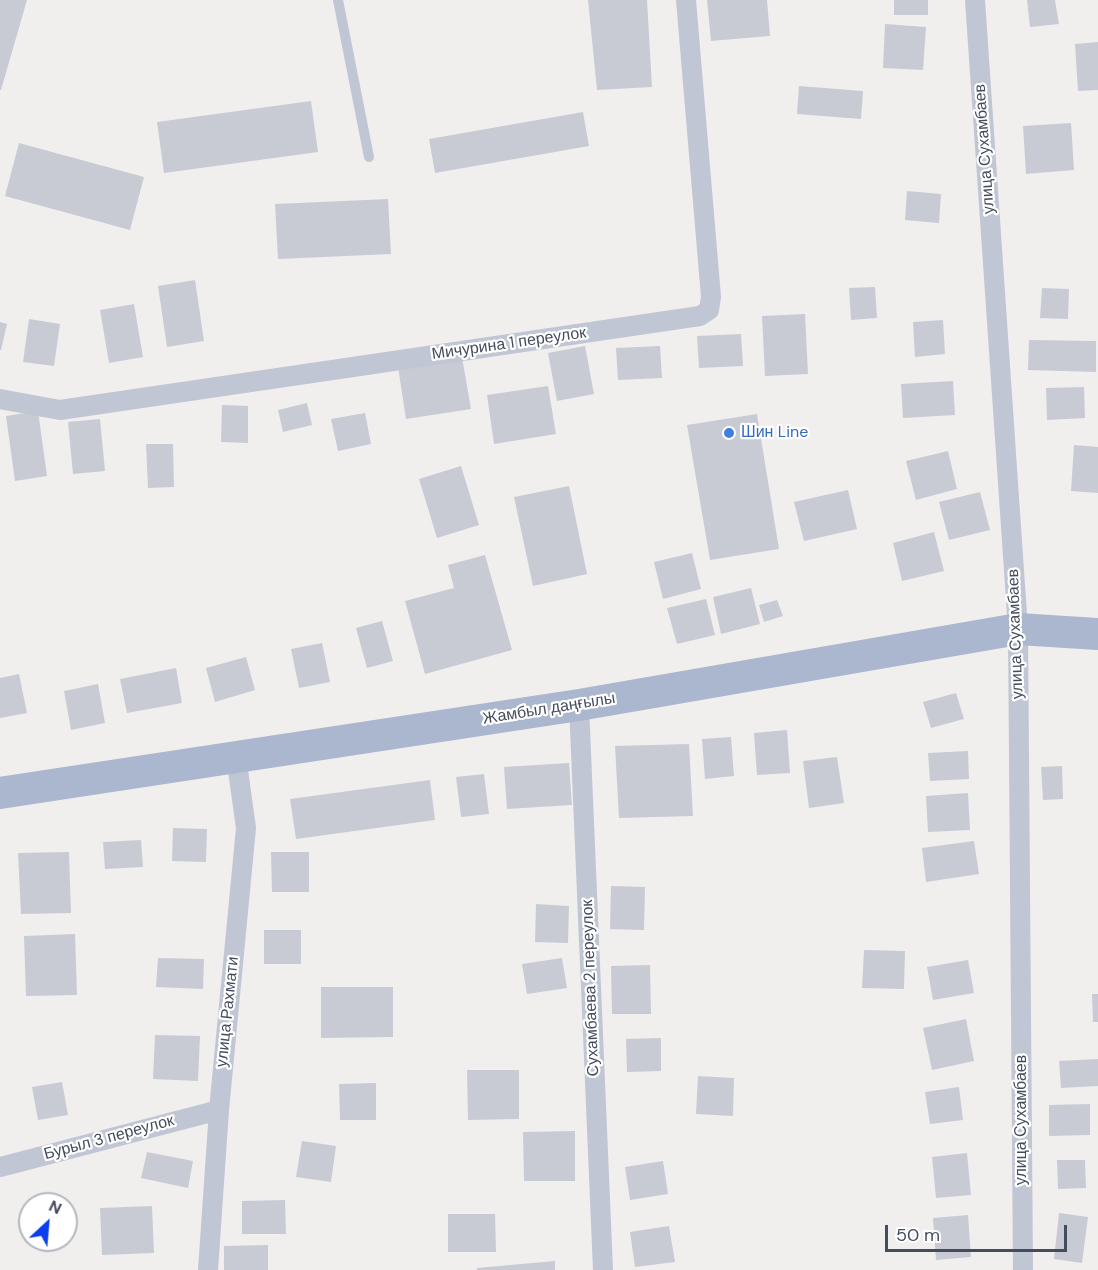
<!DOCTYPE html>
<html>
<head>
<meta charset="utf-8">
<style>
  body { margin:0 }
  #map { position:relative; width:1098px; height:1270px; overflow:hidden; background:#f1eeee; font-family:"DM Sans",sans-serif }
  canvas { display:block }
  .north { position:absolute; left:18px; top:1192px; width:60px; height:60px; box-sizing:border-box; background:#fff; border:2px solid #b5b7be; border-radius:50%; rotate:26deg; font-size:16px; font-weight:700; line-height:24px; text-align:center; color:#454c5d }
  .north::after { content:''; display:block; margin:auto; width:21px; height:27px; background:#0b3eed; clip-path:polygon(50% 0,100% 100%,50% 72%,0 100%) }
  .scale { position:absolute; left:885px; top:1225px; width:182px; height:27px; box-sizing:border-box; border:3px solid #454c5d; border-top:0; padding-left:8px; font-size:18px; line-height:21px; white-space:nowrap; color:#454c5d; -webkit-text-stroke:4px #fff; paint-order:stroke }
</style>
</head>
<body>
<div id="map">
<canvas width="1098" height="1270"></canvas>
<div class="north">N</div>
<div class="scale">50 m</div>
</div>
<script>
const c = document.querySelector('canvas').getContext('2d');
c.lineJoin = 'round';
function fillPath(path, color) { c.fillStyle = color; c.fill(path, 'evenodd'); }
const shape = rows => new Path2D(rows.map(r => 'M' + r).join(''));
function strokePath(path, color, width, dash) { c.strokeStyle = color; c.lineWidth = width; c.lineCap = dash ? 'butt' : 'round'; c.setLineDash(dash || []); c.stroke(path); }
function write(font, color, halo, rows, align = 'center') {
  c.font = font + ' "DM Sans",sans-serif'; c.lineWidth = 4.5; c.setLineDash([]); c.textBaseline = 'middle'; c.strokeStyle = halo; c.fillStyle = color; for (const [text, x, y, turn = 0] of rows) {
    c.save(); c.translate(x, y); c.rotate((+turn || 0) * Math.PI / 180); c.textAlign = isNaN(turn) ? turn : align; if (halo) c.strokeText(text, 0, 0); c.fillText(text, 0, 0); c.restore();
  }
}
fillPath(shape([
  [0,0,27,0,1,90,0,90],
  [588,0,647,0,652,87,597,90],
  [707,0,767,0,770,36,711,41],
  [894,0,928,0,928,15,894,15],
  [1027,0,1055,0,1059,24,1030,27],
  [885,24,926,27,923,70,883,68],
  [1098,42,1098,90,1078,91,1075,44],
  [799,86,863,91,861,119,797,114],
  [311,101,318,152,164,173,157,122],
  [583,112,589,146,435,173,429,139],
  [1071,123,1074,170,1026,174,1023,126],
  [19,143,144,177,130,230,5,196],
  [907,191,941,194,939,223,905,220],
  [388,199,391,254,278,259,275,204],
  [195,280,204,341,167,347,158,286],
  [875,287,877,318,851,320,849,288],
  [1042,288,1069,289,1068,319,1040,318],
  [134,304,143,357,109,363,100,310],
  [805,314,808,374,765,376,762,316],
  [29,319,60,324,54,366,23,362],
  [943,320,945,354,915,357,913,322],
  [0,322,7,324,1,350,0,350],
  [741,334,743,366,699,368,697,336],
  [1029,340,1096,341,1096,372,1028,370],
  [585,346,594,394,557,401,548,353],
  [660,346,662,378,618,380,616,348],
  [462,357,471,409,406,419,398,367],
  [953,381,955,415,903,418,901,384],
  [548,386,556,434,494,444,487,395],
  [1084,387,1085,418,1047,420,1046,388],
  [307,403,312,425,283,432,278,410],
  [222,405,248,406,248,443,221,442],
  [38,411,47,476,15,481,6,416],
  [365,413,371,444,338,451,331,419],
  [757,414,779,549,710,560,687,425],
  [100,419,105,471,73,474,68,422],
  [146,444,173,444,174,487,148,488],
  [1074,445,1098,447,1098,493,1071,491],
  [948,451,957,489,916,500,906,461],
  [461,466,479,525,437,538,419,479],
  [569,486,587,574,533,586,514,497],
  [848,490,857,529,804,541,794,502],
  [980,492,990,530,949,540,939,502],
  [934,532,944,571,902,581,893,543],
  [692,553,701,589,663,599,654,562],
  [485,555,512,650,425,674,405,601,454,588,448,565],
  [751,588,760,624,721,634,713,597],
  [706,599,715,635,677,644,667,608],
  [777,600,783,616,764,622,759,605],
  [382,621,393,661,367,668,356,628],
  [322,643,330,682,299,688,291,649],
  [246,657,255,690,215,702,206,668],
  [176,668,182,703,127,713,120,679],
  [19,674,27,713,0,718,0,678],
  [98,684,105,723,71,730,64,691],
  [956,693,964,719,931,728,923,702],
  [787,730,790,773,757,775,754,733],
  [731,737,734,776,705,779,702,739],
  [689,744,693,816,619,818,615,746],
  [968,751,969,779,930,781,928,753],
  [837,757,844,803,809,808,803,761],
  [569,763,572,805,507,809,504,767],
  [1062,766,1063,799,1043,800,1041,767],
  [484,774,489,814,461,817,456,777],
  [430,780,435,820,296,839,290,799],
  [968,793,970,830,928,832,926,796],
  [173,828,207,829,206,862,172,861],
  [141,840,143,867,105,869,103,842],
  [974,841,979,874,926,882,922,848],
  [69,852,71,913,21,914,18,853],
  [271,852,309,852,309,892,272,892],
  [611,886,645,887,644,930,610,929],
  [536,904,569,906,568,943,535,942],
  [264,930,301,930,301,964,264,964],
  [75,934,77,995,26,996,24,936],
  [864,950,905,951,904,989,862,988],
  [158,958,204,959,203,989,156,987],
  [562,958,567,988,527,994,522,964],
  [968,960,974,993,933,1000,927,967],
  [650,965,651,1014,612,1014,611,966],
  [321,987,393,987,393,1037,321,1038],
  [1092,994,1098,994,1098,1022,1093,1022],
  [966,1019,974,1061,932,1070,923,1028],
  [155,1035,200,1036,198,1081,153,1079],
  [661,1038,661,1071,627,1072,626,1039],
  [1098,1059,1098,1086,1061,1088,1059,1061],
  [467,1070,519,1070,519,1119,468,1120],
  [698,1076,734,1078,733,1116,696,1114],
  [62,1082,68,1115,38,1120,32,1087],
  [376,1083,376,1120,340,1120,339,1084],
  [959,1087,963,1120,930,1124,925,1092],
  [1090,1104,1090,1135,1049,1136,1049,1105],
  [575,1131,575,1181,524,1181,523,1132],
  [302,1141,336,1146,331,1182,296,1177],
  [147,1152,193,1161,188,1188,141,1178],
  [967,1153,971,1195,936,1198,932,1157],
  [1057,1160,1085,1160,1086,1188,1058,1189],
  [663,1161,668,1194,630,1200,625,1167],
  [285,1200,286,1234,242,1234,242,1201],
  [152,1206,154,1253,102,1255,100,1208],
  [1059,1213,1088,1217,1082,1263,1054,1259],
  [448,1214,495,1214,496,1252,448,1252],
  [968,1215,971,1257,936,1260,933,1218],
  [669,1226,675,1262,635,1267,630,1232],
  [268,1245,268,1270,224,1270,224,1246],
  [555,1261,555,1270,477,1270,477,1268]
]), '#c9cbd4');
strokePath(shape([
  [338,0,369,157]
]), '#c0c6d4', 10);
strokePath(shape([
  [975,0,1018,629,1023,1270],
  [0,399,60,410,700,316,709,310,711,297,686,0],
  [579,705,603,1270],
  [0,1167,219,1110],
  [208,1270,219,1110,246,828,236,756]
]), '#c0c6d4', 20);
strokePath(shape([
  [0,793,579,705,1018,629,1098,634]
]), '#abb6cf', 32);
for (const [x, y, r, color] of [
  [729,433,6,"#3f7fe0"]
]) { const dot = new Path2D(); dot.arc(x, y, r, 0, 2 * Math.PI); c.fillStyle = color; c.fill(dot); strokePath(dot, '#fff', 2); }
write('16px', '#454c5d', '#fff', [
  ["улица Сухамбаев",985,149,-94],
  ["Мичурина 1 переулок",509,344,-8],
  ["улица Сухамбаев",1016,634,-92],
  ["Жамбыл даңғылы",549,709,-9],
  ["Сухамбаева 2 переулок",591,988,-92],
  ["улица Рахмати",228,1012,-84],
  ["улица Сухамбаев",1022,1120,-90],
  ["Бурыл 3 переулок",109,1138,-15]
]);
write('16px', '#366cbe', '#fff', [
  ["Шин Line",741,433]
], 'left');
</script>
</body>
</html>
